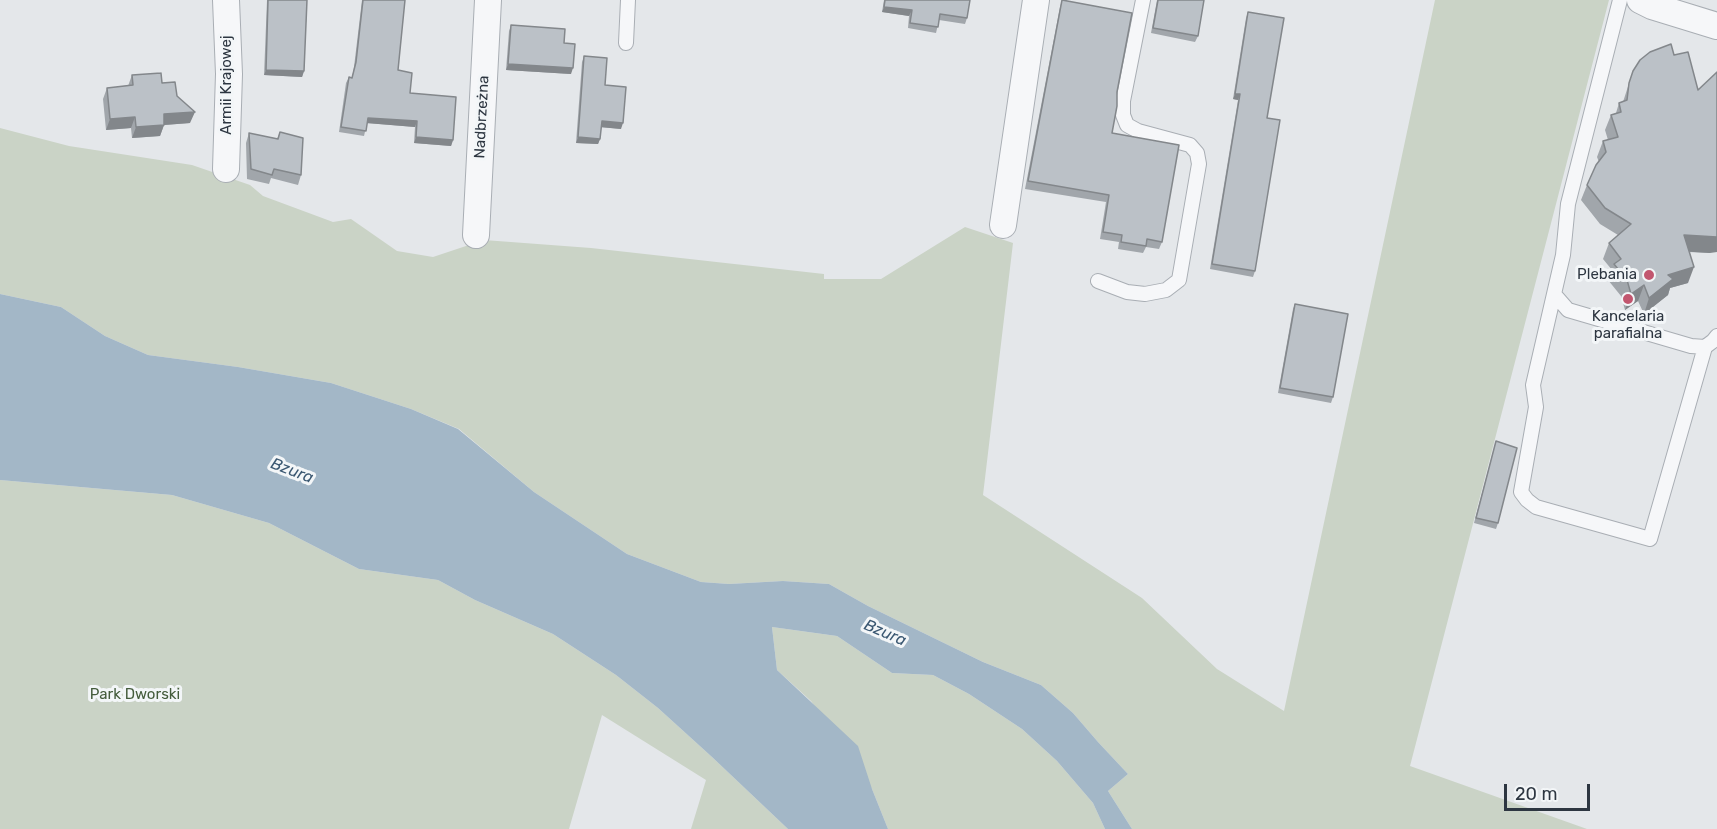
<!DOCTYPE html>
<html>
<head>
<meta charset="utf-8">
<style>
  body { margin:0 }
  #map { position:relative; width:1717px; height:829px; overflow:hidden; background:#e4e7ea; font-family:Rubik,sans-serif }
  canvas { display:block }
  .scale { position:absolute; left:1504px; top:784px; width:86px; height:27px; box-sizing:border-box; border:3px solid #2d3641; border-top:0; padding-left:8px; font-size:18px; line-height:21px; white-space:nowrap; color:#2d3641; -webkit-text-stroke:4px #f3f6f8; paint-order:stroke }
</style>
</head>
<body>
<div id="map">
<canvas width="1717" height="829"></canvas>
<div class="scale">20 m</div>
</div>
<script>
const c = document.querySelector('canvas').getContext('2d');
c.lineJoin = 'round';
function fillPath(path, color) { c.fillStyle = color; c.fill(path, 'evenodd'); }
const shape = rows => new Path2D(rows.map(r => 'M' + r).join(''));
function strokePath(path, color, width, dash) { c.strokeStyle = color; c.lineWidth = width; c.lineCap = dash ? 'butt' : 'round'; c.setLineDash(dash || []); c.stroke(path); }
function write(font, color, halo, rows, align = 'center') {
  c.font = font + ' Rubik,sans-serif'; c.lineWidth = 6; c.setLineDash([]); c.textBaseline = 'middle'; c.strokeStyle = halo; c.fillStyle = color; for (const [text, x, y, turn = 0] of rows) {
    c.save(); c.translate(x, y); c.rotate((+turn || 0) * Math.PI / 180); c.textAlign = isNaN(turn) ? turn : align; if (halo) c.strokeText(text, 0, 0); c.fillText(text, 0, 0); c.restore();
  }
}
fillPath(shape([
  [1435,0,1609,0,1410,766,1587,829,1132,829,1108,791,1128,774,1098,742,1073,713,1041,685,983,662,868,606,829,584,783,581,729,584,701,582,627,554,534,492,459,429,411,409,331,383,238,367,148,355,105,336,61,307,0,294,0,128,69,146,192,165,250,185,263,196,333,222,351,219,397,251,433,257,484,240,591,248,824,274,824,279,881,279,965,227,1013,243,983,495,1142,598,1217,669,1284,711],
  [0,480,172,495,269,523,359,569,438,580,475,600,553,634,616,675,658,708,712,757,788,829,691,829,706,780,602,715,569,829,0,829],
  [772,627,837,636,892,673,933,675,969,694,1022,729,1057,761,1093,803,1105,829,888,829,872,789,811,701,777,670]
]), '#cad3c6');
fillPath(shape([
  [0,294,61,307,105,336,148,355,238,367,331,383,411,409,458,429,534,492,627,554,701,582,729,584,783,581,829,584,868,606,983,662,1041,685,1073,713,1098,742,1128,774,1108,791,1132,829,1105,829,1093,803,1057,761,1022,729,969,694,933,675,892,673,837,636,772,627,777,670,858,746,872,789,888,829,788,829,712,757,658,708,616,675,553,634,475,600,438,580,359,569,269,523,172,495,0,480]
]), '#a3b7c7');
const lane = shape([
  [1620,0,1568,204,1563,255,1533,385,1536,407,1521,492,1527,500,1536,507,1650,539,1705,347,1713,341,1717,336],
  [626,43,628,0],
  [1098,281,1127,292,1145,294,1166,290,1179,280,1199,164,1197,153,1190,145,1138,131,1127,125,1123,115,1123,101,1143,0],
  [1554,294,1568,310,1691,346,1705,347]
]);
const street = shape([
  [1640,0,1652,6,1717,26],
  [226,169,229,74,226,0],
  [1003,225,1036,0],
  [476,235,488,0]
]);
strokePath(lane, '#a9aeb4', 16);
strokePath(street, '#a9aeb4', 28);
strokePath(lane, '#f6f7f9', 14);
strokePath(street, '#f6f7f9', 26);
fillPath(shape([
  [267,0,307,0,304,71,302,77,264,75],
  [362,0,405,0,398,70,410,93,453,140,451,146,414,143,415,127,367,123,364,136,339,132,346,83,349,77,352,78,354,67],
  [884,0,970,0,967,18,965,24,939,20,936,33,908,28,909,16,882,12],
  [1062,0,1117,92,1112,133,1162,242,1159,249,1146,247,1143,253,1118,249,1119,242,1100,239,1106,202,1025,189,1060,7],
  [1157,0,1204,0,1198,36,1195,42,1151,33],
  [1248,12,1267,118,1255,271,1253,277,1210,269,1238,100,1233,99,1246,18],
  [511,25,564,43,571,74,506,70,509,31],
  [584,56,605,85,621,129,601,127,600,139,598,144,576,143,582,62],
  [1633,71,1710,253,1689,252,1688,283,1670,288,1668,295,1644,314,1638,301,1625,310,1621,296,1608,280,1612,270,1603,259,1609,243,1618,235,1600,224,1581,200,1587,185,1599,162,1597,157,1603,141,1608,140,1605,130,1611,115,1616,113,1619,103,1623,102],
  [132,75,162,83,177,96,190,123,164,125,160,136,132,138,131,128,106,130,103,99,107,88,128,86],
  [280,132,301,175,298,185,271,178,269,184,247,179,246,143,249,133,277,139],
  [1295,304,1333,397,1331,403,1278,393,1293,309],
  [1496,441,1498,523,1496,529,1474,523]
]), '#a1a6ab');
fillPath(shape([
  [884,7,912,10,909,16,882,12],
  [508,64,573,68,571,74,506,70],
  [266,70,304,71,302,77,264,75],
  [1235,94,1240,94,1238,100,1233,99],
  [195,112,190,123,164,125,160,136,132,138,136,127,164,114],
  [135,117,131,128,106,130,110,119],
  [368,118,417,121,415,127,366,123],
  [602,121,623,123,621,129,599,127],
  [416,137,453,140,451,146,414,143],
  [578,137,600,139,598,144,576,143],
  [1684,235,1717,237,1717,252,1710,253,1678,251],
  [1694,267,1688,283,1670,288,1668,295,1644,314,1649,298,1668,275],
  [1644,285,1638,301,1625,310,1631,294]
]), '#83878b');
const building = shape([
  [268,0,307,0,304,71,266,70,268,0],
  [363,0,405,0,398,70,412,73,410,93,456,97,453,140,416,137,417,121,368,118,366,131,341,127,349,77,352,78,356,62,363,0],
  [885,0,970,0,967,18,940,14,938,27,910,23,912,10,884,7,885,0],
  [1062,0,1132,13,1117,92,1117,106,1112,133,1179,145,1162,242,1147,239,1146,246,1121,242,1122,235,1103,232,1109,195,1028,181,1062,0],
  [1158,0,1204,0,1198,36,1153,28,1158,0],
  [1248,12,1284,18,1267,118,1280,120,1255,271,1212,264,1240,94,1235,94,1248,12],
  [511,25,565,29,564,43,575,44,573,68,508,64,511,25],
  [1671,44,1674,55,1688,52,1698,90,1717,72,1717,237,1684,235,1694,267,1668,275,1673,279,1649,298,1644,285,1631,294,1627,280,1614,264,1621,259,1609,243,1631,224,1605,208,1587,185,1596,165,1606,152,1603,141,1618,137,1611,115,1621,112,1619,103,1627,100,1629,83,1633,71,1640,60,1650,52,1671,44],
  [584,56,607,58,605,85,626,87,623,123,602,121,600,139,578,137,584,56],
  [161,73,162,83,175,82,177,96,195,112,164,114,164,125,136,127,135,117,110,119,107,88,133,85,132,75,161,73],
  [280,132,303,138,301,175,274,169,272,175,251,169,249,133,278,139,280,132],
  [1295,304,1348,314,1333,397,1280,388,1295,304],
  [1496,441,1517,448,1498,523,1476,518,1496,441]
]);
fillPath(building, '#bbc1c7');
strokePath(building, '#83878b', 1.5);
for (const [x, y, r, color] of [
  [1649,275,6,"#c2566f"],
  [1628,299,6,"#c2566f"]
]) { const dot = new Path2D(); dot.arc(x, y, r, 0, 2 * Math.PI); c.fillStyle = color; c.fill(dot); strokePath(dot, '#f3f6f8', 2); }
write('15px', '#2d3641', '#f3f6f8', [
  ["Armii Krajowej",227,85,-90],
  ["Nadbrzeżna",482,117,-87]
]);
write('15px', '#2d3641', '#f3f6f8', [
  ["Plebania",1637,275],
  ["Kancelaria",1628,317,"center"],
  ["parafialna",1628,334,"center"]
], 'right');
write('15px', '#445c3c', '#f3f6f8', [
  ["Park Dworski",135,695]
]);
write('italic 16px', '#3b5872', '#f3f6f8', [
  ["Bzura",292,471,21],
  ["Bzura",885,633,23]
]);
</script>
</body>
</html>
